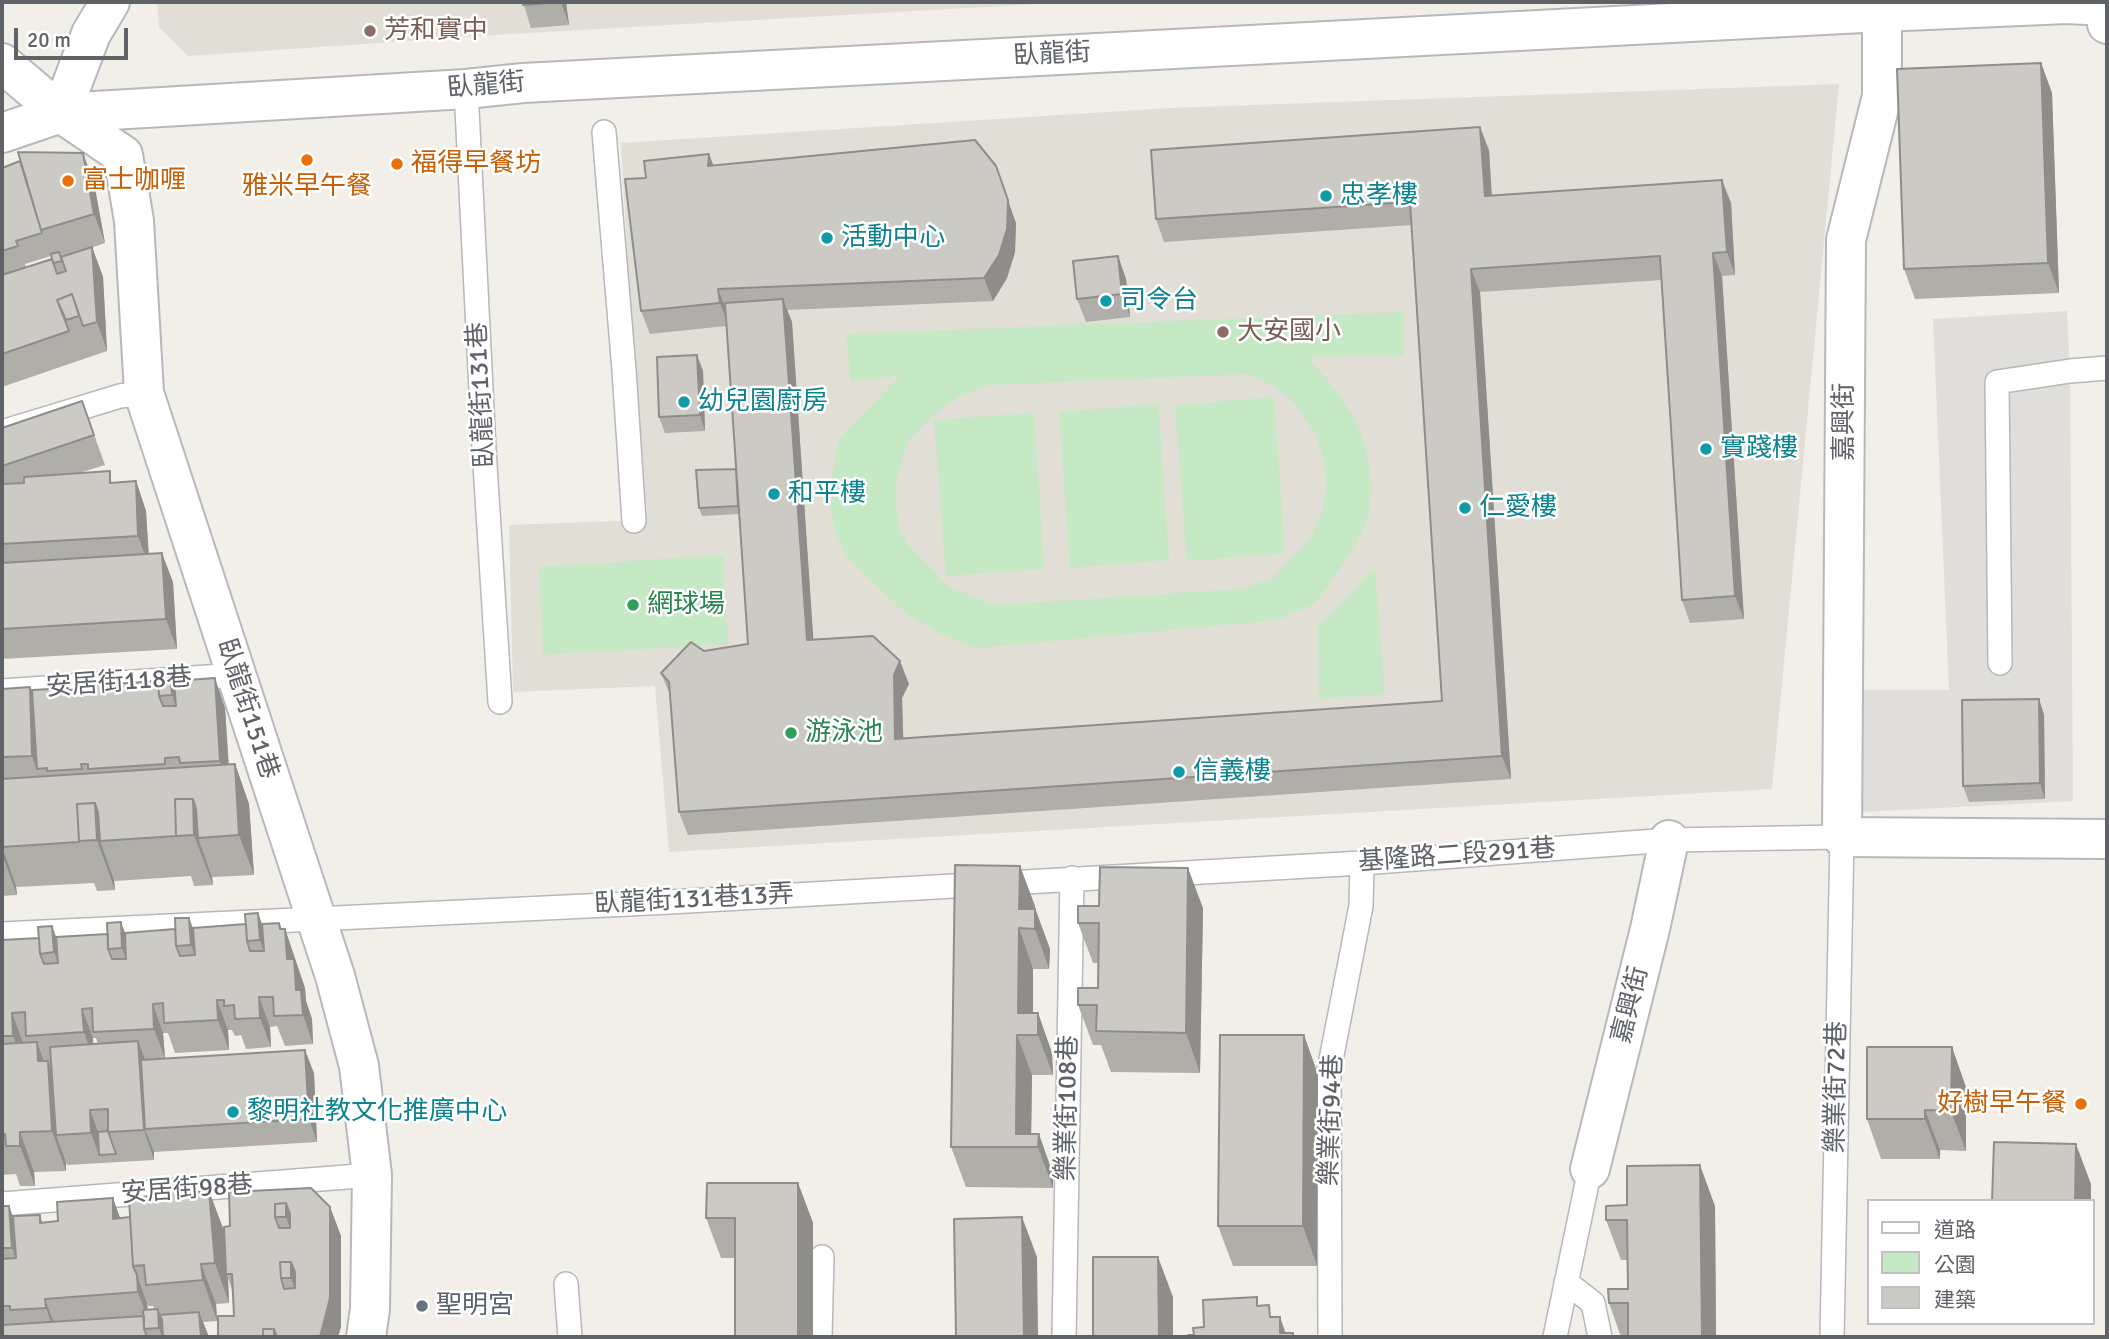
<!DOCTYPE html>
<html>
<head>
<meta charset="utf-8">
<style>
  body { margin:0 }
  #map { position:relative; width:2109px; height:1339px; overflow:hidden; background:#f1efe8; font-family:Signika,"Noto Sans TC",sans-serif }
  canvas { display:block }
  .frame { position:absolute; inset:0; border:4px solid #5f6368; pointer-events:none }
  .legend { position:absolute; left:1867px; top:1199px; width:228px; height:126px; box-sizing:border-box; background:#fff; border:2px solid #bfc1c3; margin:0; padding:9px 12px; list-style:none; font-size:21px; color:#5f6368 }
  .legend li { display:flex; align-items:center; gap:14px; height:35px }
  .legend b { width:35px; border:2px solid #bfc1c3 }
  .scale { position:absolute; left:14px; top:28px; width:114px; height:32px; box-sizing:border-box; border:4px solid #5f6368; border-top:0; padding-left:9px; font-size:21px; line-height:24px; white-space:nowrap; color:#5f6368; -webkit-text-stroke:5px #fff; paint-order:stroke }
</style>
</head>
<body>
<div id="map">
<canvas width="2109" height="1339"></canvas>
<div class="frame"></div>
<ul class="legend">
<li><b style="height:9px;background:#fff"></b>道路</li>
<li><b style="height:19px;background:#c5e8c5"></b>公園</li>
<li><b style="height:19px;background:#cccac5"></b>建築</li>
</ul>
<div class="scale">20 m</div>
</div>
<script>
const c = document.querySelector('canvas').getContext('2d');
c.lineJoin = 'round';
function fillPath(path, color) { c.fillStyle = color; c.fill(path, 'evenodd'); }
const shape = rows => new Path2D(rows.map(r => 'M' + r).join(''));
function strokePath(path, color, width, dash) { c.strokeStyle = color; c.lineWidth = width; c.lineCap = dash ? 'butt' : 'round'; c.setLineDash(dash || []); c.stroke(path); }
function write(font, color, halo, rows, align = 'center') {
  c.font = font + ' Signika,"Noto Sans TC",sans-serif'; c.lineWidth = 5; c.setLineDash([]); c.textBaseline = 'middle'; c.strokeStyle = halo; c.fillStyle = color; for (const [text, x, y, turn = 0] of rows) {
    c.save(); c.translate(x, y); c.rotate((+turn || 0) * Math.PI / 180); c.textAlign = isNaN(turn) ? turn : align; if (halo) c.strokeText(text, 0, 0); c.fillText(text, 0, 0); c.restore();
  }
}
fillPath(shape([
  [2067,311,2070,371,2073,801,1844,813,1851,690,1949,690,1933,319]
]), '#e0deda');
fillPath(shape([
  [157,2,1072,2,511,34,188,56,159,27],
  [1839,84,1772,789,669,852,655,686,513,692,509,525,642,520,621,143,1169,108]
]), '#e1ded6');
fillPath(shape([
  [1404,312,1404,355,1308,357,1334,388,1357,422,1367,454,1372,488,1367,521,1353,549,1332,580,1314,604,1278,620,977,648,943,635,911,617,874,584,847,557,836,534,831,507,832,474,840,438,901,375,851,382,846,334],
  [1249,374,1275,387,1295,404,1315,433,1323,457,1327,483,1321,514,1311,538,1271,579,1243,589,995,605,949,587,908,545,899,528,895,497,898,473,908,441,935,414,959,396,989,385],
  [1274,397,1285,553,1187,561,1175,405],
  [1158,404,1169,560,1070,568,1059,412],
  [1034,413,1044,569,946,576,934,420],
  [723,555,728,644,543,655,539,567],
  [1375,567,1385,694,1319,699,1318,627]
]), '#c5e8c5');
const service = shape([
  [466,89,484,449,500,702],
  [604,132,624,370,634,521],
  [2,432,120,396,144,393],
  [2000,663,1997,382,2070,371,2107,368],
  [2,691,236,675],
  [2,934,670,902,1362,863,1669,840,1842,837,1832,1337],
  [2,1204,372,1175],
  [1566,1282,1593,1303,1600,1337],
  [566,1284,570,1337],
  [820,1337,822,1257],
  [1064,1337,1072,878],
  [1330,1337,1329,1070,1361,906,1362,863],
  [1555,1337,1590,1169]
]);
const minor = shape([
  [1882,12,1882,96,1846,240,1842,837,2107,839],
  [2,63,61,113,466,89,523,83,1882,12,2067,4,2107,6],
  [1590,1169,1650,929,1669,840]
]);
const tertiary = shape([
  [61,113,123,155,134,221,144,393,335,976,359,1066,372,1175,370,1309,366,1337],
  [61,113,91,34,110,2],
  [2,133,61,113]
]);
const secondary = shape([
  [2107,2,2107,24]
]);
strokePath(service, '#b5b8bc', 26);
strokePath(minor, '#b5b8bc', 42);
strokePath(tertiary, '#b5b8bc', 42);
strokePath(secondary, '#b6babf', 42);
strokePath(service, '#fff', 23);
strokePath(minor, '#fff', 38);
strokePath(tertiary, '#fff', 38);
strokePath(secondary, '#fff', 38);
fillPath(shape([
  [523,2,566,2,569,25,531,28],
  [2041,63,2052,93,2059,293,1915,299,1904,269],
  [1489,150,1492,196,1731,203,1735,275,1722,276,1744,619,1690,623,1682,600,1661,280,1480,292,1511,779,688,835,679,812,671,697,661,673,704,651,748,644,739,514,702,516,699,508,736,469,726,326,650,334,641,311,646,178,709,154,713,165,1016,223,1015,252,1007,278,993,301,787,310,792,322,813,639,909,684,902,698,903,738,1442,701,1412,225,1164,242,1156,219],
  [2,168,94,183,105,243,79,252,92,247,103,277,107,351,2,387],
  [50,254,52,260,26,268,25,264,51,256],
  [1118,256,1126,279,1130,317,1086,322,1077,299],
  [703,371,705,431,665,433,659,417],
  [82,401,105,465,79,473,114,483,136,481,146,511,149,554,173,582,177,649,2,659,2,428],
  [170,672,175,684,225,708,229,765,235,764,249,804,254,875,212,877,213,885,194,886,191,876,115,881,114,880,115,890,97,891,94,883,17,887,16,886,17,895,2,896,2,689,30,687,33,696,68,690,158,681],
  [2039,699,2044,715,2045,799,1969,802,1963,786],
  [1020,866,1050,949,1049,969,1033,969,1033,1013,1038,1013,1052,1053,1053,1075,1032,1075,1031,1134,1053,1174,1053,1188,966,1187,951,1147],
  [1203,908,1200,1073,1111,1072,1101,1045,1093,1045,1078,1005,1098,988,1098,963,1093,963,1078,923],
  [189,918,193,928,279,923,282,929,285,929,305,988,306,1001,312,1019,313,1044,285,1046,277,1026,270,1027,271,1047,246,1049,241,1035,235,1036,232,1030,228,1030,229,1050,175,1053,168,1033,163,1033,165,1058,314,1073,317,1142,154,1152,154,1160,67,1165,66,1162,66,1171,34,1172,35,1186,20,1186,16,1174,2,1175,2,940,39,938,52,926,56,937,175,929],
  [93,1038,96,1038,98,1044,93,1044],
  [1304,1035,1318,1075,1317,1266,1233,1266,1218,1226],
  [1966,1087,1966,1151,1940,1150,1940,1159,1881,1159,1867,1119],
  [798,1183,813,1223,813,1337,735,1337,735,1258,721,1258,706,1218],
  [209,1191,224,1231,230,1226,330,1207,341,1236,341,1327,234,1316,233,1293,228,1278,229,1303,216,1304,217,1321,203,1322,209,1337,2,1337,2,1206,13,1216,40,1215,43,1223,58,1221,113,1198,120,1218,130,1217,179,1193],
  [147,1304,148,1306,153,1306,155,1310,148,1310],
  [1715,1206,1716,1337,1621,1337,1609,1303,1628,1289,1627,1260,1621,1260,1606,1220]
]), '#afaea9');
fillPath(shape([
  [561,2,566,2,569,25],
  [2041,63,2052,93,2059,293,2048,263],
  [1480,127,1489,150,1493,220,1485,196],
  [83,153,94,183,105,243,94,214],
  [709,154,718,177,708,166],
  [996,166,1016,223,1015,252,1007,278,993,301,984,278],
  [1722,180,1731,203,1735,275,1727,252],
  [92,247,103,277,107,351,97,322],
  [1713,253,1722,276,1744,619,1735,596],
  [1118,256,1126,279,1130,317,1122,294],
  [1471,269,1480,292,1511,779,1502,756],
  [718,289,727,312,729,326,720,303],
  [783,299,792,322,815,663,807,640],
  [697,355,703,371,705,431,700,415],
  [136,481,146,511,149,566,138,536],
  [162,553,173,582,177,649,166,619],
  [900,661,909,684,902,698,904,762,895,739,894,675],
  [170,672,185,712,186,735,172,695],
  [215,678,225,708,230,791,220,761],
  [30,687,44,727,37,769,47,796,32,756],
  [2039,699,2044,715,2045,799,2040,783],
  [235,764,249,804,254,875,239,835],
  [193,799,207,837,198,838,212,877,213,885,194,835],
  [95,803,108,841,100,841,114,880,115,890,97,840],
  [2,824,2,847,16,886,17,895,2,854],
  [1020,866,1035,906,1034,929,1019,909],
  [1188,868,1203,908,1200,1073,1186,1033],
  [1035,909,1050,949,1049,969,1035,929],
  [258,913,273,953,274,980,260,940],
  [189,918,204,958,206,985,191,945],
  [121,922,136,962,137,988,122,948],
  [279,923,285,940,285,929,305,988,306,1001,312,1019,313,1044,303,1015,287,959],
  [52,926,67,966,69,992,54,952],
  [1019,928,1033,969,1033,1035,1018,1013],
  [259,997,270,1027,271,1047,260,1018],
  [217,1000,228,1030,229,1050,218,1020],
  [153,1004,163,1033,165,1058,154,1029],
  [82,1009,93,1038,94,1062,84,1032],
  [12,1013,23,1043,24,1065,13,1036],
  [1038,1013,1052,1053,1053,1075,1038,1035],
  [1017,1035,1032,1075,1031,1147,1016,1134],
  [1304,1035,1318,1075,1317,1266,1303,1226],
  [138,1041,149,1070,145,1129,154,1152,154,1160,144,1130],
  [37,1042,49,1075,48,1061,63,1101,56,1135,66,1162,66,1171,52,1131,38,1061],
  [1952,1047,1966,1087,1966,1151,1951,1111],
  [305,1050,314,1073,317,1142,309,1119],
  [90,1110,101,1140,99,1155,91,1133],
  [1925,1110,1940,1150,1940,1159,1925,1119],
  [20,1132,34,1172,35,1186,20,1146],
  [1039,1134,1053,1174,1053,1188,1038,1147],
  [2076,1144,2091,1184,2091,1201,2075,1201],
  [1700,1165,1715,1206,1716,1337,1702,1337],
  [798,1183,813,1223,813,1337,798,1337],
  [209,1191,224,1231,226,1274,228,1278,229,1303,215,1263],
  [113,1198,123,1227,113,1219],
  [286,1203,301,1244,301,1257,286,1217],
  [9,1206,24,1246,26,1288,12,1248],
  [330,1207,341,1236,341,1327,338,1337,320,1337],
  [1022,1217,1037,1257,1038,1337,1024,1337],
  [1158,1257,1173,1297,1173,1337,1159,1337],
  [291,1262,306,1302,305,1318,291,1278],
  [201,1264,216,1304,217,1321,203,1280],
  [137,1275,147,1304,149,1322,138,1292],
  [45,1299,56,1328,56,1337,46,1308],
  [158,1309,168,1337,162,1337,159,1328],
  [199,1312,209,1337,201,1337],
  [1280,1317,1287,1337,1280,1333]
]), '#8f8d8a');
const building = shape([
  [523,2,561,2,523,5,523,2],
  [2041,63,2048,263,1904,269,1897,69,2041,63],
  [1480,127,1485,196,1722,180,1727,252,1713,253,1735,596,1682,600,1660,256,1471,269,1502,756,679,812,669,682,661,673,691,642,704,651,748,644,725,303,783,299,807,640,873,636,900,661,894,675,895,739,1442,701,1410,202,1156,219,1151,150,1480,127],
  [975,140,996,166,1008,200,1007,229,999,255,984,278,718,289,720,303,641,311,625,179,646,178,644,161,709,154,708,166,975,140],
  [18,152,83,153,94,214,41,230,18,152],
  [20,161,42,233,16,241,18,246,2,251,2,168,20,161],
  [92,247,97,322,83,326,72,294,57,300,69,331,2,354,2,275,52,259,57,274,66,271,61,257,92,247],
  [59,252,62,261,53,263,51,254,59,252],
  [1118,256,1122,294,1077,299,1073,261,1118,256],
  [72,294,79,316,66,320,57,300,72,294],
  [697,355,700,415,659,417,657,357,697,355],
  [82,401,94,435,2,466,2,428,82,401],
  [736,469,738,506,699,508,696,470,736,469],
  [110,471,110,483,136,481,138,536,2,544,2,484,24,483,24,477,110,471],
  [162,553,166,619,2,629,2,563,162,553],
  [170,672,172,695,159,696,158,673,170,672],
  [215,678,220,761,180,763,179,757,165,758,165,764,88,769,88,764,81,764,82,769,47,771,47,768,37,769,32,690,68,688,68,690,85,689,84,686,158,681,159,696,163,706,176,706,174,681,215,678],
  [30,687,32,756,2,757,2,689,30,687],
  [2039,699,2040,783,1963,786,1962,700,2039,699],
  [235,764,239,835,198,838,196,809,193,799,175,799,176,836,100,841,98,813,95,803,77,804,79,842,2,847,2,779,235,764],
  [175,799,193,799,194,835,176,836,175,799],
  [95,803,97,840,79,841,77,804,95,803],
  [955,865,1020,866,1019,909,1035,909,1035,929,1019,928,1018,1013,1038,1013,1038,1035,1017,1035,1016,1134,1039,1134,1038,1147,951,1147,955,865],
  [1100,867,1188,868,1186,1033,1096,1031,1097,1005,1078,1005,1078,988,1098,988,1099,923,1078,923,1078,906,1099,906,1100,867],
  [258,913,260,940,247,941,245,914,258,913],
  [175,918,189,918,191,945,176,946,175,918],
  [121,922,122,948,108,949,107,923,121,922],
  [279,923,280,929,285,929,287,959,294,959,296,990,301,990,303,1015,274,1016,273,997,259,997,260,1018,235,1019,234,1005,224,1006,224,1000,217,1000,218,1020,164,1023,163,1003,153,1004,154,1029,93,1032,92,1008,82,1009,84,1032,26,1036,25,1012,12,1013,13,1036,2,1036,2,940,39,938,40,954,44,964,58,963,56,937,108,934,108,949,112,959,126,959,125,933,175,929,176,946,180,956,195,955,193,928,246,924,247,941,250,951,264,951,262,924,279,923],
  [52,926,54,952,40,954,38,927,52,926],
  [1220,1035,1304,1035,1303,1226,1218,1226,1220,1035],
  [138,1041,144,1130,108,1132,108,1109,90,1110,91,1133,56,1135,50,1047,138,1041],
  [37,1042,38,1061,48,1061,52,1131,20,1132,20,1146,6,1146,5,1134,2,1134,2,1044,37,1042],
  [1867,1047,1952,1047,1951,1111,1925,1110,1925,1119,1867,1119,1867,1047],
  [305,1050,309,1119,145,1129,141,1060,305,1050],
  [108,1131,116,1154,99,1155,98,1132,108,1131],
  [1994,1142,2076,1144,2075,1201,1992,1201,1994,1142],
  [1700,1165,1702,1337,1628,1337,1628,1303,1609,1303,1608,1289,1628,1289,1627,1220,1606,1220,1606,1206,1627,1205,1627,1166,1700,1165],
  [175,1183,176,1193,209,1191,215,1263,201,1264,203,1280,146,1285,144,1265,133,1266,129,1198,162,1195,160,1185,175,1183],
  [707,1183,798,1183,798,1337,735,1337,735,1218,706,1218,707,1183],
  [311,1188,330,1207,330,1298,320,1337,277,1337,274,1329,263,1329,263,1337,218,1337,218,1316,234,1316,232,1274,226,1274,224,1227,230,1226,229,1192,311,1188],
  [286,1203,290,1214,290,1228,279,1228,275,1217,275,1204,286,1203],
  [280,1262,291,1262,295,1272,295,1288,284,1289,281,1278,280,1262],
  [113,1198,113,1219,130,1217,133,1266,137,1275,138,1292,45,1299,46,1308,10,1310,10,1306,2,1306,2,1259,16,1258,13,1216,40,1215,40,1223,58,1221,57,1202,113,1198],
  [286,1203,286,1217,275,1217,275,1204,286,1203],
  [2,1206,9,1206,12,1248,2,1248,2,1206],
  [1022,1217,1024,1337,956,1337,954,1219,1022,1217],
  [1093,1257,1158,1257,1159,1337,1093,1337,1093,1257],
  [280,1262,291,1262,291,1278,281,1278,280,1262],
  [1257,1297,1257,1306,1269,1305,1270,1317,1280,1317,1280,1333,1293,1333,1293,1337,1188,1337,1188,1335,1194,1335,1193,1328,1204,1327,1203,1300,1257,1297],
  [158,1309,159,1328,144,1329,143,1310,158,1309],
  [199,1312,201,1337,163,1337,162,1320,160,1315,199,1312],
  [144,1316,144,1329,147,1337,2,1337,2,1325,144,1316],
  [263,1329,274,1329,274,1337,263,1337,263,1329]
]);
fillPath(building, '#cccac5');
strokePath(building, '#8f8d8a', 2);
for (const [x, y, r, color] of [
  [370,31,7,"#8d6e63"],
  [307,160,7,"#e8710a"],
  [397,164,7,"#e8710a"],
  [68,181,7,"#e8710a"],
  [1326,196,7,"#0f9aa8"],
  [827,238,7,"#0f9aa8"],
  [1106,301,7,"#0f9aa8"],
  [1223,332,7,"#8d6e63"],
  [684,402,7,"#0f9aa8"],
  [1706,449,7,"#0f9aa8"],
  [774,494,7,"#0f9aa8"],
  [1465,508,7,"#0f9aa8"],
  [633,605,7,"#2e9e5b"],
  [791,733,7,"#2e9e5b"],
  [1179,772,7,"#0f9aa8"],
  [2081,1104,7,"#e8710a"],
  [233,1112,7,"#0f9aa8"],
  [422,1306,7,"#6b7280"]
]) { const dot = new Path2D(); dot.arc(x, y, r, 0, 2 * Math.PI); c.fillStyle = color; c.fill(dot); strokePath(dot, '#fff', 2.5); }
write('26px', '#785e54', '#fff', [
  ["芳和實中",384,31],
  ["大安國小",1237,332]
], 'left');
write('26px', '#5f6368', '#fff', [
  ["臥龍街",1052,55,-3],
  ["臥龍街",486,86,-5],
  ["臥龍街131巷",482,395,-93],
  ["嘉興街",1845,422,-90],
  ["安居街118巷",119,683,-4],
  ["臥龍街151巷",247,709,72],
  ["基隆路二段291巷",1457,856,-4],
  ["臥龍街131巷13弄",694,900,-3],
  ["嘉興街",1631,1005,-76],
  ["樂業街72巷",1837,1087,-89],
  ["樂業街108巷",1068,1108,-89],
  ["樂業街94巷",1332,1120,-88],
  ["安居街98巷",187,1190,-4]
]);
write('26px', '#c56008', '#fff', [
  ["福得早餐坊",411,164],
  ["富士咖喱",82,181],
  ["雅米早午餐",307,187,"center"],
  ["好樹早午餐",2067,1104,"right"]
], 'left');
write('26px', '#0d838f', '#fff', [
  ["忠孝樓",1340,196],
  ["活動中心",841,238],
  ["司令台",1120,301],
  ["幼兒園廚房",698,402],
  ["實踐樓",1720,449],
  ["和平樓",788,494],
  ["仁愛樓",1479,508],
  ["信義樓",1193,772],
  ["黎明社教文化推廣中心",247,1112]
], 'left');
write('26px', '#27864d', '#fff', [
  ["網球場",647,605],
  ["游泳池",805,733]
], 'left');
write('26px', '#5b616d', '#fff', [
  ["聖明宮",436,1306]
], 'left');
</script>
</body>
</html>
